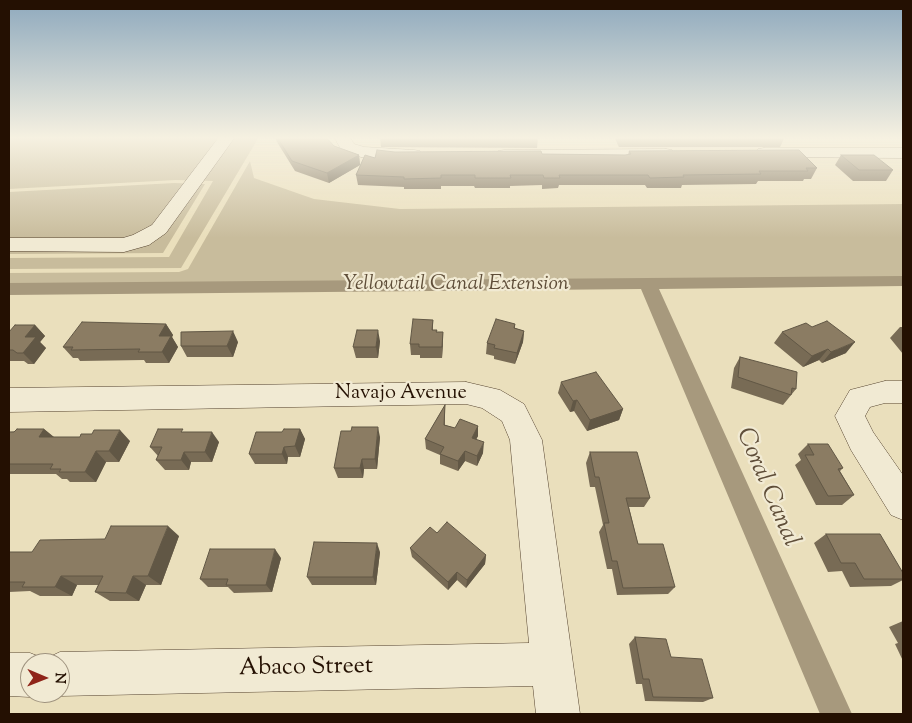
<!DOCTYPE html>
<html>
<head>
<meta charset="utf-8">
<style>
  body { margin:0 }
  #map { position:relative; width:912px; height:723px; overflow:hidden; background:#eadfbc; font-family:"Sorts Mill Goudy",serif }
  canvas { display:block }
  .frame { position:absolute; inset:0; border:10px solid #241002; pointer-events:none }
  .north { position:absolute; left:20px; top:653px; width:50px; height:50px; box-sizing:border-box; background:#f1ead3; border:1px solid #9f937f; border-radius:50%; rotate:91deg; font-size:14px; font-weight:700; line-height:20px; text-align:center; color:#241002 }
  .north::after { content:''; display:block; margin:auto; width:18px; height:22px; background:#8f2418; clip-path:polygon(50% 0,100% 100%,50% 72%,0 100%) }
</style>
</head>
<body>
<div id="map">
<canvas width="912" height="723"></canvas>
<div class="frame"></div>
<div class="north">N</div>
</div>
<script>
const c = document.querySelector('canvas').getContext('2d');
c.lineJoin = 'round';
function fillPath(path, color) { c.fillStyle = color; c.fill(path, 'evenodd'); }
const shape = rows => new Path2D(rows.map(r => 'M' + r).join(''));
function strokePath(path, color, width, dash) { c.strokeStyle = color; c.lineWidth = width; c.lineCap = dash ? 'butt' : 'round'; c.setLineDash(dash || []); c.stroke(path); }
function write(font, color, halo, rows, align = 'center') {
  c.font = font + ' "Sorts Mill Goudy",serif'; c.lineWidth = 4.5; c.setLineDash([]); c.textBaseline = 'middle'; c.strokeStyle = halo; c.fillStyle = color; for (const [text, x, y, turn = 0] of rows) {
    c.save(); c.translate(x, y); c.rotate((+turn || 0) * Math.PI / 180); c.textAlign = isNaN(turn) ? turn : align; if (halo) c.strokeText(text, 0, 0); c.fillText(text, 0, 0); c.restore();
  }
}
fillPath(shape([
  [9,137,259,137,181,268,9,269,9,258,169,257,213,181,176,180,9,189],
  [250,161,254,178,314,199,400,209,903,204,903,285,9,293,9,273,179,272,188,269],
  [174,183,205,184,163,253,9,254,9,192]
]), '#c8bc9c');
fillPath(shape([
  [903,276,903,286,659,289,852,714,820,714,641,289,9,295,9,283,903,276]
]), '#a7997d');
const minor = shape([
  [219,137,235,137,166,233,149,245,124,252,9,251,9,238,123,238,133,235,152,225,219,137],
  [334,137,350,137,354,144,364,147,414,150,420,151,423,155,420,159,414,160,361,157,342,151,334,137],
  [764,148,903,148,903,158,758,157,755,153,758,149,764,148],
  [666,149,672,150,675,154,672,158,504,160,498,159,495,155,498,151,504,150,666,149],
  [885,381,903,381,903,403,885,403,870,407,865,416,873,432,903,475,903,520,891,515,851,450,835,416,850,390,885,381],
  [466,382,500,390,524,404,542,440,580,714,536,714,533,686,60,696,54,693,60,693,60,663,30,663,30,693,39,693,30,697,9,696,9,653,30,653,45,659,60,652,529,643,510,440,502,421,482,408,466,404,9,412,9,388,466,382]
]);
strokePath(minor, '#564430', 1);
fillPath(minor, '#f1ead3');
fillPath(shape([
  [275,137,326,137,334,146,359,155,360,165,329,183,295,171,277,142],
  [380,137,538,138,537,148,381,147],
  [614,137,785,137,780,147,619,147],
  [629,151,817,168,811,179,804,179,803,181,758,181,756,184,682,185,681,188,647,188,645,185,559,185,558,188,542,189,542,185,510,186,510,188,475,188,474,186,441,186,441,189,404,189,404,187,358,185,356,175,375,158,395,152,542,154,628,155],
  [841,155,893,170,886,181,853,181,835,165],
  [433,320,433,330,437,332,443,332,442,358,420,358,420,355,411,355,410,344],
  [166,324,173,335,172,337,178,347,169,363,146,363,144,360,80,361,78,358,73,358,63,347],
  [515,324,515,328,524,331,523,342,515,364,494,359,494,356,486,354,487,343],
  [35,325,45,336,40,342,46,348,34,364,28,364,24,361,9,361,9,332],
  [900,327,903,327,903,354,890,338],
  [782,332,846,353,822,363,819,360,803,367,774,343],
  [380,341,378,358,356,358,353,347],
  [238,342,233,357,187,357,181,346],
  [740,357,796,389,783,405,731,388,734,368],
  [561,382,623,409,619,420,587,431,574,411,570,412,558,393],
  [445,405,445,425,455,428,478,426,478,436,476,439,483,453,477,466,465,461,458,471,440,464,440,455,426,449,425,439],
  [44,429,54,437,130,441,119,462,106,462,96,482,70,482,67,479,62,479,56,474,9,474,9,432],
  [300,429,305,439,300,457,288,457,287,464,255,464,249,454,282,432],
  [185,432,219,442,212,462,191,462,189,470,165,470,156,460,158,456,150,447],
  [380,437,377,469,364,469,363,478,338,478,334,468],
  [808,444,843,468,840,471,854,495,842,505,816,505,795,465,801,460,798,454],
  [590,452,650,498,644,507,629,507,638,544,675,587,668,594,617,595,612,569,607,569,599,532,603,525,595,487,590,487,586,463],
  [437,533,486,555,485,564,466,588,457,580,448,590,412,557,410,548],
  [826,534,903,573,903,580,891,586,850,587,842,571,828,572,814,543],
  [179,536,161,585,146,585,139,601,110,601,95,592,98,585,77,585,72,596,40,596,30,591,9,592,9,552,32,552,105,539],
  [380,552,376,585,312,585,307,577],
  [281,558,272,592,234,593,228,587,208,587,200,579],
  [903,621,903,661,895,644,898,643,889,627],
  [635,637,671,657,713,698,703,702,645,701,642,684,636,684,629,644]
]), '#786b55');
fillPath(shape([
  [359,155,360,165,329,183,327,173],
  [166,324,173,335,172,337,178,347,169,363,162,352,159,336],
  [35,325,45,336,40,342,46,348,34,364,23,353,25,337],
  [378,330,380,341,378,358,376,347],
  [233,331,238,342,233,357,227,346],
  [524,331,523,342,515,364,517,353],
  [443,332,443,344,442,358,442,347],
  [855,342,846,353,822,363,831,352],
  [828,349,819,360,803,367,812,356],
  [577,400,574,411,570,412,573,401],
  [623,409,619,420,587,431,590,420],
  [478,426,478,436,472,448,472,438],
  [378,427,380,437,377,469,375,459],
  [44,429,56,439,39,437],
  [300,429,305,439,300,457,295,446],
  [120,430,130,441,119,462,109,451],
  [212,432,219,442,212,462,205,452],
  [484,442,483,453,477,466,477,456],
  [284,447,288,457,287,464,282,454],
  [96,451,106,462,96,482,85,472],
  [465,451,465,461,458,471,458,461],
  [184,452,191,462,189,470,181,460],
  [362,459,364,469,363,478,360,468],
  [168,526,179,536,161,585,148,576],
  [377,543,380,552,376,585,373,577],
  [275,549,281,558,272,592,266,585],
  [486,555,485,564,466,588,467,580],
  [457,572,457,580,448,590,448,582],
  [61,576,77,585,72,596,55,587],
  [133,576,146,585,139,601,126,593]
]), '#615745');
const building = shape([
  [277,137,326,137,334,146,359,155,327,173,292,161,277,137],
  [380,137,538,137,538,138,380,137],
  [377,150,395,152,541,151,542,154,625,155,631,154,629,151,799,150,817,168,806,168,808,171,759,171,761,174,683,175,684,177,650,178,648,175,559,175,560,178,544,178,543,175,510,175,511,178,475,178,475,175,441,175,441,178,404,179,404,177,356,175,365,155,375,158,377,150],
  [841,155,874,155,893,170,859,170,841,155],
  [413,319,433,320,432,330,437,330,436,332,443,332,442,347,419,347,419,344,410,344,413,319],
  [496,319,515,324,514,328,524,331,517,353,494,348,495,345,487,343,496,319],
  [827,321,855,342,831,352,828,349,812,356,782,332,806,323,812,327,827,321],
  [82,322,166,324,159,336,171,336,162,352,138,352,140,349,71,350,73,347,63,347,82,322],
  [15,325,35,325,25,337,36,337,23,353,17,353,13,350,9,350,9,332,15,325],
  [357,330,378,330,376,347,353,347,357,330],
  [233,331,227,346,181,346,181,332,233,331],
  [740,357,797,372,796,389,792,388,791,395,738,377,740,357],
  [596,372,623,409,590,420,577,400,573,401,561,382,596,372],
  [445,405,444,425,455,428,460,419,478,426,472,438,484,442,477,456,465,451,458,461,440,454,444,447,425,439,445,405],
  [352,427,378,427,375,459,362,459,360,468,334,468,341,431,351,431,352,427],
  [17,429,44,429,39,437,80,437,81,434,92,434,94,430,120,430,109,451,96,451,85,472,59,472,61,469,50,469,53,464,9,464,9,432,14,432,17,429],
  [158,429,183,429,181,432,212,432,205,452,184,452,181,460,156,460,162,447,150,447,158,429],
  [284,429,300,429,295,446,284,447,282,454,249,454,256,432,282,432,284,429],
  [808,444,828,444,843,468,838,469,854,495,828,496,805,455,814,455,808,444],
  [590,452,637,452,650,498,626,498,638,544,663,544,675,587,623,588,617,561,612,561,604,523,609,523,599,477,595,477,590,452],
  [447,522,486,555,467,580,457,572,448,582,410,548,430,527,437,533,447,522],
  [111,526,168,526,148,576,133,576,126,593,95,592,103,576,61,576,55,587,22,587,25,582,9,582,9,552,32,552,40,540,105,539,111,526],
  [826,534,880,534,903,573,903,579,864,579,855,563,841,563,826,534],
  [314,542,377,543,373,577,307,577,314,542],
  [210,549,275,549,266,585,226,585,228,579,200,579,210,549],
  [635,637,666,639,671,657,702,659,713,698,653,697,649,679,643,679,635,637]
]);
fillPath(building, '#8b7c63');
strokePath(building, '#615745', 1);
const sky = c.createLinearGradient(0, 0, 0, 238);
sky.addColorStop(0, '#8ea9bd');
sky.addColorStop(0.58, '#f6f1e1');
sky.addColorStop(1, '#f6f1e100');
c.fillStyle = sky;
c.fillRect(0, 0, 912, 238);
write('20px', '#241002', '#f1ead3', [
  ["Navajo Avenue",401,395]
]);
write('italic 21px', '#5f4e39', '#f1ead3', [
  ["Yellowtail Canal Extension",456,285]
]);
write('24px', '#241002', '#f1ead3', [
  ["Abaco Street",306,669,-1]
]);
write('italic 25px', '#5f4e39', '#f1ead3', [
  ["Coral Canal",766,488,67]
]);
</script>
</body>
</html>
